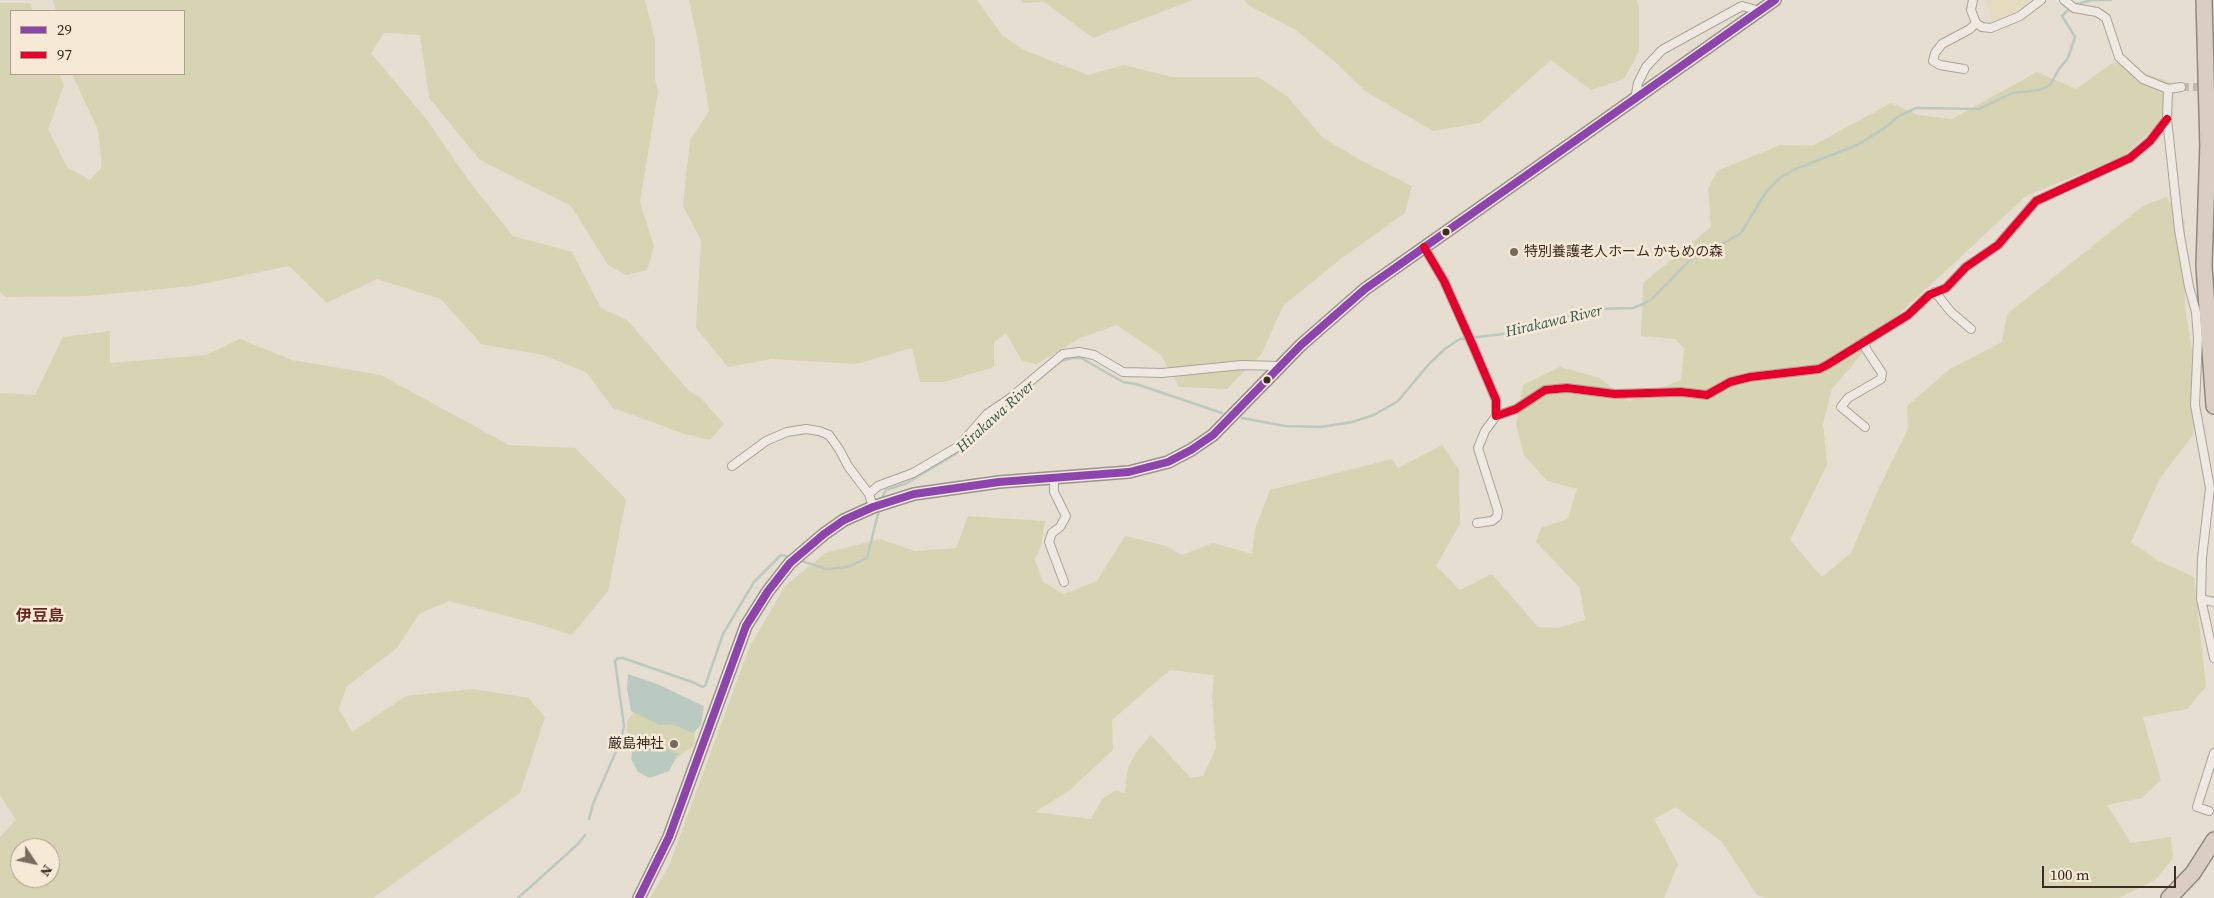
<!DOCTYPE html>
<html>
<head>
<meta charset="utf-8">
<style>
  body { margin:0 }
  #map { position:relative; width:2214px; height:898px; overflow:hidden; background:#e6ded0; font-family:"Source Serif 4",serif }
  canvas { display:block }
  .legend { position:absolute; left:10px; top:10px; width:175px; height:65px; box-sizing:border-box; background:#f6ead7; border:1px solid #ab9e8e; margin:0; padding:6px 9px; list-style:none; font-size:15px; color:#3b2b20 }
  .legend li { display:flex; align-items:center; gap:10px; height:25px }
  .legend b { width:25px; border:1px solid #ab9e8e }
  .north { position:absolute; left:10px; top:838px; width:50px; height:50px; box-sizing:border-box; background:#f6ead7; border:1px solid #ab9e8e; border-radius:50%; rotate:124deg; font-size:14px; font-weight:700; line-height:20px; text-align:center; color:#3b2b20 }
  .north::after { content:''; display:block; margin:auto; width:18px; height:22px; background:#776a5e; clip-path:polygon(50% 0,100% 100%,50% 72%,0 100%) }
  .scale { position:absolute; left:2042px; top:866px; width:134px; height:22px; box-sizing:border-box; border:2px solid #3b2b20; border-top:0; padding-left:6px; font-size:15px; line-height:18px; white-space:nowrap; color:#3b2b20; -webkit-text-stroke:4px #f6ead7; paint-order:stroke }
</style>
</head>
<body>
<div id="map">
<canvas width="2214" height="898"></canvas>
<ul class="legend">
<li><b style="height:6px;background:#8e44ad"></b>29</li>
<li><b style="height:6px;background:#e4002b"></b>97</li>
</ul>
<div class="north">N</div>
<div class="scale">100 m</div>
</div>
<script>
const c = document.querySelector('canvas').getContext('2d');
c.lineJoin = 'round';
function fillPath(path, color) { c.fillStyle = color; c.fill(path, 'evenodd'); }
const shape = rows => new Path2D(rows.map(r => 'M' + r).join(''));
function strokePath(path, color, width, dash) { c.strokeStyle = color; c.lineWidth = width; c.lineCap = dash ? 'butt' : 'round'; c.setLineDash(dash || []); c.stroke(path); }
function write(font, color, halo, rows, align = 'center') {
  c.font = font + ' "Source Serif 4","Noto Sans JP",serif'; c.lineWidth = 5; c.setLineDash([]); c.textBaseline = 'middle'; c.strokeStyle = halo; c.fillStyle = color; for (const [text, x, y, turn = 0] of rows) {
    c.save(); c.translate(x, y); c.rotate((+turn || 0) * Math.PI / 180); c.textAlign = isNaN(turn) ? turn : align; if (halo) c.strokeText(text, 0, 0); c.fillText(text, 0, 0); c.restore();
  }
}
fillPath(shape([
  [1986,0,2030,0,2025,6,1992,23]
]), '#e5dbc1');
fillPath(shape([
  [53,0,645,0,655,40,655,79,658,92,640,202,654,246,647,270,626,275,608,265,571,206,480,160,429,98,420,35,384,33,371,53,427,120,469,181,513,236,572,252,601,308,627,320,689,391,701,398,724,424,710,440,685,434,613,408,586,372,543,355,481,344,441,299,377,279,327,303,289,266,192,286,89,296,6,297,0,292,0,3,30,3,33,11,11,11,11,74,59,74,64,85,48,129,67,167,90,180,102,167,98,130,72,74,184,74,184,11,56,11],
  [689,0,977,0,1002,35,1024,50,1088,75,1124,65,1172,77,1258,77,1288,97,1322,137,1362,161,1412,186,1405,213,1342,258,1283,306,1262,353,1227,389,1179,387,1161,355,1117,325,1080,338,1037,364,1022,361,1006,333,994,342,994,367,944,382,920,382,912,348,856,364,771,359,728,367,696,328,701,240,683,206,690,140,709,111,698,42],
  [1021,0,1193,0,1093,38,1044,2,1023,3],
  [1244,0,1637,0,1639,8,1639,52,1624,79,1591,90,1551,60,1480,123,1433,131,1365,91,1334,61,1296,30,1248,5],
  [2114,62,2172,83,2159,123,2124,156,2026,196,1880,332,1832,389,1823,424,1827,465,1790,540,1822,577,1851,553,1878,490,1908,429,1907,406,1950,369,2002,342,2007,314,2143,206,2166,197,2185,221,2185,308,2192,349,2193,435,2160,478,2131,542,2159,561,2194,577,2206,687,2187,709,2143,717,2161,780,2142,798,2107,805,2131,843,2171,837,2173,858,2155,880,2119,898,1766,898,1757,895,1722,842,1676,807,1654,819,1678,864,1664,898,650,898,669,866,749,648,785,586,825,553,880,539,915,551,956,548,968,516,1045,521,1041,545,1035,560,1043,582,1064,594,1097,581,1125,536,1166,546,1182,555,1213,543,1252,554,1255,529,1270,490,1392,459,1398,468,1442,445,1459,470,1460,524,1436,566,1460,590,1492,574,1538,627,1558,628,1585,620,1580,588,1536,542,1541,528,1568,519,1577,489,1547,481,1524,455,1516,425,1523,385,1560,367,1600,378,1629,401,1681,380,1684,348,1675,339,1641,336,1643,283,1711,227,1708,188,1717,171,1780,145,1812,146,1891,103,1918,115,1952,119,2037,72,2076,89],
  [1170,670,1214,675,1212,697,1216,748,1203,776,1191,778,1151,735,1138,750,1128,767,1125,794,1116,790,1102,799,1091,819,1035,812,1070,790,1113,750,1112,720],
  [110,331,110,363,206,355,240,339,292,360,381,375,509,445,575,448,626,499,608,591,572,635,534,623,449,601,419,614,397,648,347,686,339,709,352,732,406,696,473,689,529,698,545,717,520,793,373,898,0,898,0,837,16,820,0,795,0,393,35,395,63,337],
  [20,848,50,848,50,878,20,878],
  [637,708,691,727,695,732,694,746,674,760,641,742,632,743,629,742,627,731,627,721]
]), '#d7d4b3');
fillPath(shape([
  [628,674,657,684,704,706,701,725,693,733,672,724,660,725,631,711,627,689],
  [639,732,651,736,662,747,678,754,669,771,650,778,638,772,631,759,635,738]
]), '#bbcac0');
strokePath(shape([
  [1242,418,1285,426,1321,427,1352,422,1374,415,1398,401,1429,364,1446,348,1460,339,1521,332,1557,318,1599,309,1633,308,1645,303,1652,299,1691,259,1719,246,1741,233,1766,192,1780,178,1793,170,1857,145,1883,129,1899,116,1916,108,1979,109,2012,93,2040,90,2050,85,2059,69,2068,58,2075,37,2062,16,2070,8,2077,4,2092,0,2111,0],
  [881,500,886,490,907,483,964,449,987,421,1061,361,1072,358,1081,358,1123,382,1136,384,1222,413],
  [799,560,826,569,847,567,867,558,879,510],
  [589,819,593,804,621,740,624,726,615,661,618,658,623,658,692,682,703,687,705,686,723,634,754,582,781,555,791,557],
  [518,898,578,844,585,835]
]), '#bbcac0', 2.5);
strokePath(shape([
  [2181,87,2214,87]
]), '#c4baad', 8, [8, 4]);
const street = shape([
  [1973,0,1971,10,1976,23,1982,27,1991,28,2020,16,2041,0],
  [2064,0,2074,8,2097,12,2106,18,2119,57,2143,79,2168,89,2181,87],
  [1964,69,1940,65,1933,61,1935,53,1942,44,1970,29,1976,23],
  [2168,89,2167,119,2179,230,2189,287,2196,312,2198,338,2195,405,2210,488,2202,558,2201,599,2214,658],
  [1635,99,1638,83,1646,67,1662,50,1742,6,1760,11],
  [1424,247,1444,281,1473,346,1496,400,1496,416,1516,409,1545,390,1567,388,1615,394,1681,392,1707,395,1730,382,1750,377,1819,369,1827,365,1908,315,1929,295,1946,288,1966,267,1998,245,2036,201,2130,158,2150,141,2167,119],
  [1935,292,1951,312,1971,329],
  [1865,341,1866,349,1882,373,1881,379,1848,398,1841,407,1865,427],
  [732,466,766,441,787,432,806,429,819,431,829,435,839,449,848,466,869,494,873,507],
  [1054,477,1054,492,1066,516,1060,527,1052,533,1049,542,1064,582],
  [869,494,878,486,913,473,959,446,987,414,1009,399,1063,354,1079,352,1094,355,1123,372,1162,373,1242,365,1280,366],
  [1477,523,1492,521,1497,517,1498,511,1478,448,1485,431,1496,416],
  [2201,599,2214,602],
  [2209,811,2197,807,2214,753]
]);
const secondary = shape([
  [639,898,669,837,746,626,768,591,790,563,824,534,844,520,873,507,914,494,999,482,1129,472,1168,462,1191,450,1213,435,1301,345,1365,289,1775,0]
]);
const highway = shape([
  [2204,0,2208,150],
  [2208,142,2204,266,2214,406],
  [2169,898,2193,873,2214,840]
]);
strokePath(street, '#aba399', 10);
strokePath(secondary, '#9b9388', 14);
strokePath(highway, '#918980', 18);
strokePath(street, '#eee9e2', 8);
strokePath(secondary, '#eee9e2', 11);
strokePath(highway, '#d9cec1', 15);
strokePath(shape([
  [639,898,669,837,746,626,768,591,790,563,824,534,844,520,873,507,914,494,999,482,1129,472,1168,462,1191,450,1213,435,1301,345,1365,289,1775,0]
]), '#8e44ad', 8);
strokePath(shape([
  [1424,247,1444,281,1473,346,1496,400,1496,416,1516,409,1545,390,1567,388,1615,394,1681,392,1707,395,1730,382,1750,377,1819,369,1827,365,1908,315,1929,295,1946,288,1966,267,1998,245,2036,201,2130,158,2150,141,2167,119]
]), '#e4002b', 8);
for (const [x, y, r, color] of [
  [1446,232,4.5,"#3b2b20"],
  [1514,252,5,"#776a5e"],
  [1267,380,4.5,"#3b2b20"],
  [674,744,5,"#776a5e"]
]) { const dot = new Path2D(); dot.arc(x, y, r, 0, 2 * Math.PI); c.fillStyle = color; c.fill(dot); strokePath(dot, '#f6ead7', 2); }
write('14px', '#3b2b20', '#f6ead7', [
  ["特別養護老人ホーム かもめの森",1524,252],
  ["厳島神社",664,744,"right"]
], 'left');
write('italic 15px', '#305a54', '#f6ead7', [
  ["Hirakawa River",1554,322,-13],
  ["Hirakawa River",996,417,-42]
]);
write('bold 16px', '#672a20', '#f6ead7', [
  ["伊豆島",40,617]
]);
</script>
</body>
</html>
